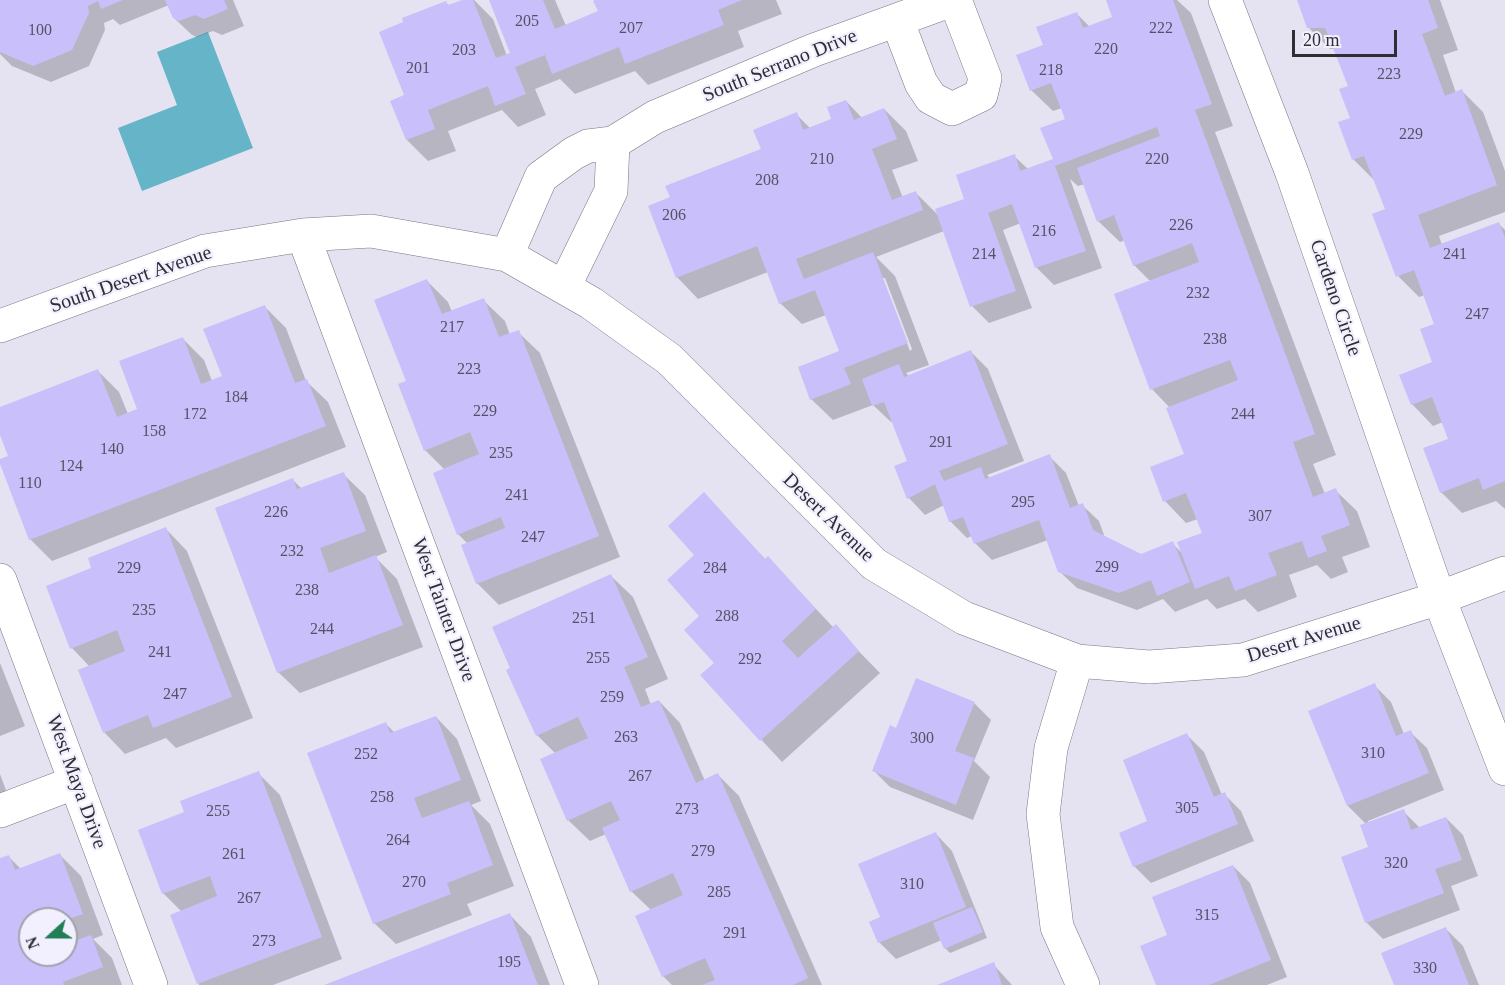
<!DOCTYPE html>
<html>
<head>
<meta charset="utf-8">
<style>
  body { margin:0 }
  #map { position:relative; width:1505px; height:985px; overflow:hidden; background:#e5e3f2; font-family:"Times New Roman",serif }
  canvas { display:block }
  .north { position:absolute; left:18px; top:907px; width:60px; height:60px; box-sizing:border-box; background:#f2f0ff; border:2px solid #a4a2ad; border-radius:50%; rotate:249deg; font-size:16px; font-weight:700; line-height:24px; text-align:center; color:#2e2e33 }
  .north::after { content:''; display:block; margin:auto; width:21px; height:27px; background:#227e54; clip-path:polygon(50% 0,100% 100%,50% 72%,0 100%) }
  .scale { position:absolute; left:1292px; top:30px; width:105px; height:27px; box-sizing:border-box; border:3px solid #2e2e33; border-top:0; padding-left:8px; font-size:18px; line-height:21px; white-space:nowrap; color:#2e2e33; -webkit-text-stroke:4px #f2f0ff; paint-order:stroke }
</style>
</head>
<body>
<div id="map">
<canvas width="1505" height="985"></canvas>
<div class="north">N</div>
<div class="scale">20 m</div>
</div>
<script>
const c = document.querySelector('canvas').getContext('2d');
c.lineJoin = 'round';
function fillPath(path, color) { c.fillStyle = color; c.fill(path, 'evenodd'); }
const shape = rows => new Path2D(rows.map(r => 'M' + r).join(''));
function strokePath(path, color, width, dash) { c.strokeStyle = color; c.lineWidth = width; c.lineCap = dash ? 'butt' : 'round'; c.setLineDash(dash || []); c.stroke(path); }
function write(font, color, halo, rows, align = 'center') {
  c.font = font + ' "Times New Roman",serif'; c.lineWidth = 4.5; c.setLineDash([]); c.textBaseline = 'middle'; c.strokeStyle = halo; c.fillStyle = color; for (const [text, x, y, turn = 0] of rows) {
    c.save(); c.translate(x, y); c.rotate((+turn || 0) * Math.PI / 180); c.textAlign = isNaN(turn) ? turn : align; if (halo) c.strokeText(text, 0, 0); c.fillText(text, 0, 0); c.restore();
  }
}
fillPath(shape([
  [208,32,253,148,142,191,118,128,177,105,157,52]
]), '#65b4c8');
fillPath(shape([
  [0,0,233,0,244,26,222,35,213,31,197,37,192,35,174,18,169,5,120,25,113,19,104,23,105,30,89,66,51,82,12,66,0,54],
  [466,0,474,0,493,19,507,56,511,54,490,0,555,0,566,26,600,12,599,0,776,0,782,14,738,31,744,47,648,85,635,71,575,94,560,79,535,89,546,115,518,127,502,110,448,131,456,151,428,161,407,140,406,96,446,3,450,6],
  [1107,0,1177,0,1191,13,1233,126,1215,132,1336,455,1313,464,1325,494,1335,490,1357,511,1370,547,1342,557,1348,572,1331,579,1317,565,1289,575,1297,597,1258,612,1245,599,1217,609,1207,599,1175,612,1163,599,1137,610,1077,588,1059,571,1048,540,992,560,975,543,972,536,967,538,950,521,944,505,925,515,909,498,896,467,909,462,893,421,891,422,873,405,833,420,811,399,841,352,826,315,802,324,780,303,768,272,698,299,677,277,672,198,762,150,796,114,811,129,833,120,846,101,862,118,884,109,906,131,918,161,892,170,903,198,916,193,939,216,966,200,1014,156,1028,169,1054,160,1067,120,1062,108,1053,111,1031,90,1045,46,1076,13,1090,27,1114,18],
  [1070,179,1078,186,1085,184,1098,221,1120,242,1125,240,1134,265,1151,282,1152,389,1170,408,1186,455,1152,468,1165,501,1186,523,1198,519,1204,534,1183,554,1172,543,1141,556,1105,538,1099,521,1082,505,1079,506,1066,473,1049,456,990,478,987,475,1024,461,988,369,971,352,909,376,906,373,929,365,895,276,876,257,944,231,972,306,989,323,1032,308,1003,230,1021,223,1037,268,1054,285,1102,268],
  [882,278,885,278,912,349,910,351],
  [1298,0,1440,0,1458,50,1443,55,1456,93,1462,91,1483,112,1505,171,1505,212,1439,236,1442,245,1499,224,1505,230,1505,509,1496,501,1462,513,1441,492,1450,440,1443,422,1433,426,1412,404,1434,363,1436,325,1425,295,1419,297,1398,276,1387,210,1375,181,1354,160,1340,123,1352,118,1350,87,1335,49,1330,49,1308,27],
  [427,281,448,302,452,312,483,300,505,321,510,335,518,332,540,353,620,557,499,605,477,583,468,544,458,534,444,469,425,450,408,381],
  [264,306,286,328,306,381,328,402,346,447,52,561,30,539,10,457,0,431,0,408,98,371,119,392,128,414,139,409,182,338,204,360,212,381,224,377],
  [343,474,365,495,387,552,375,557,397,579,423,647,300,693,278,672,293,480,302,489],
  [704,494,766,560,768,558,834,628,835,627,880,673,782,762,702,676,716,663,701,616,696,555],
  [166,529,187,551,253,718,176,748,166,738,125,754,104,732,90,667,72,648,93,569],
  [611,576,633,597,668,679,645,689,651,705,659,701,680,723,705,781,718,775,739,796,822,985,672,985,663,976,651,910,631,891,606,834,590,841,568,820,556,754,537,735],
  [0,663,25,726,0,736],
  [1374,685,1391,702,1404,734,1410,732,1427,748,1444,790,1368,821,1369,824,1403,811,1420,828,1446,818,1463,835,1478,876,1451,886,1460,910,1383,939,1366,922,1370,847,1367,825,1348,806],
  [974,703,991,720,974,761,990,777,973,820,890,787,873,770,897,730],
  [436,717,457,739,481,801,471,805,490,824,514,886,467,904,472,915,396,944,374,923,386,724,395,733],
  [1187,735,1204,752,1222,795,1224,794,1241,811,1254,841,1151,883,1134,866,1149,822],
  [258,773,280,795,342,959,273,985,199,985,182,912,163,893,186,813],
  [0,774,7,793,0,796],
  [936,834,952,851,987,938,950,953,945,948,942,940,896,959,879,942,882,918],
  [60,855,81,876,103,935,93,939,112,958,122,985,0,985,0,859,8,856,21,869],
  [30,919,66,919,66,955,30,955],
  [1233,866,1250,883,1287,977,1267,985,1157,985,1169,936],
  [510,915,531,937,550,985,328,985],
  [1446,929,1463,946,1479,985,1395,985],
  [993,964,1012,985,941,985]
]), '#0003');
fillPath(shape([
  [0,0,123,0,101,9,98,1,88,6,89,13,72,50,33,66,0,52],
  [165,0,224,0,228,9,204,19,195,15,179,21,173,18],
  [462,0,473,0,496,58,510,53,489,0,543,0,555,29,598,11,593,1,595,0,742,0,718,10,724,25,625,64,619,47,552,74,545,55,515,67,526,94,495,106,488,86,428,110,435,129,406,140,390,101,404,95,379,32,403,22,402,18,446,1,448,5],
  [1106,0,1173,0,1212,104,1195,110,1315,434,1293,442,1313,497,1336,488,1350,525,1321,536,1327,551,1308,558,1302,541,1268,553,1277,575,1235,591,1229,576,1195,589,1177,542,1202,533,1186,493,1163,502,1150,467,1184,454,1166,408,1238,380,1230,360,1150,390,1114,294,1199,262,1192,243,1133,266,1114,215,1097,222,1077,168,1160,136,1157,127,1055,166,1086,251,1035,268,1012,204,988,213,1016,291,970,307,935,209,964,199,956,175,1015,154,1020,171,1053,159,1040,128,1065,119,1051,83,1030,91,1016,55,1043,45,1036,27,1077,12,1083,28,1112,17],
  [1297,0,1428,0,1438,28,1422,34,1445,96,1462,89,1497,185,1418,215,1430,248,1499,222,1505,238,1505,481,1483,490,1479,478,1440,493,1423,448,1448,439,1432,397,1411,405,1399,375,1432,362,1420,329,1434,324,1414,270,1396,277,1372,214,1385,209,1364,156,1352,160,1338,122,1350,118,1339,89,1348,86,1325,28,1307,28],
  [846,100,854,120,884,108,897,139,872,149,892,200,916,191,923,210,796,259,804,279,873,252,908,343,844,368,851,384,810,400,798,367,839,351,815,290,779,304,757,246,676,278,648,206,670,197,665,186,761,149,753,130,797,112,803,130,831,119,827,107],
  [427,279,442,314,484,298,499,337,519,330,599,536,476,584,461,545,505,528,501,517,457,535,433,473,479,454,470,432,424,451,398,384,406,381,374,300],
  [265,305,295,383,307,379,326,426,29,540,0,464,0,459,8,456,0,435,0,407,98,369,117,417,137,409,119,361,183,337,201,384,222,376,203,329],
  [971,350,1008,444,939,471,944,481,981,467,985,479,1050,454,1070,508,1083,503,1093,530,1141,554,1173,541,1190,582,1157,596,1151,580,1119,593,1058,572,1039,520,974,544,963,517,949,522,935,484,907,499,894,466,907,461,884,402,872,406,862,379,899,364,904,377],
  [344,472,366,531,320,548,329,573,376,555,403,625,277,673,215,508,293,478,297,489],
  [704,492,765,559,768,556,816,609,782,641,798,658,836,624,859,651,760,741,700,675,714,663,684,630,699,616,667,580,694,555,668,526],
  [166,527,232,697,153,728,148,715,103,733,78,670,125,651,117,630,70,649,46,586,91,568,88,558],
  [611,574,648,657,624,667,641,707,659,700,696,783,718,773,808,978,793,985,702,985,715,980,705,958,662,977,635,916,683,895,673,873,630,892,602,828,620,820,611,801,567,821,540,759,588,738,578,717,536,736,506,670,510,668,492,627],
  [916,678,975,702,955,751,974,758,956,805,872,771,890,725,896,728],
  [1375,683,1396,736,1411,730,1429,773,1347,806,1308,711],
  [436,716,461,780,414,798,422,818,469,801,493,865,447,883,451,894,373,924,307,753,386,722,390,733],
  [1187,733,1214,797,1225,792,1238,824,1133,867,1119,833,1147,821,1123,760],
  [259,771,322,937,197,984,170,915,217,896,210,876,162,894,138,830,184,812,180,801],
  [1404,809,1411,830,1446,817,1462,860,1435,869,1444,893,1365,923,1341,857,1368,847,1360,825],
  [936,832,966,907,878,943,869,922,880,917,858,864],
  [60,853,83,914,66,920,30,919,30,955,66,955,66,944,91,935,103,967,63,982,64,985,0,985,0,858,9,855,15,870],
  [1233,865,1271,960,1209,985,1156,985,1140,946,1167,935,1152,897],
  [972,907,983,932,944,949,933,923],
  [510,913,538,985,324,985],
  [1446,927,1469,985,1394,985,1381,953],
  [994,962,1002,985,937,985]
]), '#c9bffa');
const minor = shape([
  [1225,0,1292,173,1439,598,1505,769],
  [897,20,921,83,931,98,952,109,981,95,985,78,955,0],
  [303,235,582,985],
  [507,255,541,177,574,153,588,146,613,143,655,117,814,50,952,0],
  [564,287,611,191,613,143],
  [0,326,205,251,303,235,371,231,507,255,591,303,669,359,874,564,964,618,1077,661,1149,667,1243,660,1439,598,1505,573],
  [0,580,151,985],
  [1077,661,1051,748,1043,814,1057,927,1083,985],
  [0,811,76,782]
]);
strokePath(minor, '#787683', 34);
strokePath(minor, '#fff', 33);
write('16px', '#555265', null, [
  ["205",527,22],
  ["207",631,29],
  ["222",1161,29],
  ["100",40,31],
  ["220",1106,50],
  ["203",464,51],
  ["201",418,69],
  ["218",1051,71],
  ["223",1389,75],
  ["229",1411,135],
  ["210",822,160],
  ["220",1157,160],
  ["208",767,181],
  ["206",674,216],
  ["226",1181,226],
  ["216",1044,232],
  ["214",984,255],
  ["241",1455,255],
  ["232",1198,294],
  ["247",1477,315],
  ["217",452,328],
  ["238",1215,340],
  ["223",469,370],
  ["184",236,398],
  ["229",485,412],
  ["172",195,415],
  ["244",1243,415],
  ["158",154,432],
  ["291",941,443],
  ["140",112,450],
  ["235",501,454],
  ["124",71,467],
  ["110",30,484],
  ["241",517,496],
  ["295",1023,503],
  ["226",276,513],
  ["307",1260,517],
  ["247",533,538],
  ["232",292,552],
  ["299",1107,568],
  ["229",129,569],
  ["284",715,569],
  ["238",307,591],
  ["235",144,611],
  ["288",727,617],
  ["251",584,619],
  ["244",322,630],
  ["241",160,653],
  ["255",598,659],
  ["292",750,660],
  ["247",175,695],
  ["259",612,698],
  ["263",626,738],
  ["300",922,739],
  ["310",1373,754],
  ["252",366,755],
  ["267",640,777],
  ["258",382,798],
  ["305",1187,809],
  ["273",687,810],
  ["255",218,812],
  ["264",398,841],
  ["279",703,852],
  ["261",234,855],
  ["320",1396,864],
  ["270",414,883],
  ["310",912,885],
  ["285",719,893],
  ["267",249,899],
  ["315",1207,916],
  ["291",735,934],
  ["273",264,942],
  ["195",509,963],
  ["330",1425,969]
]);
write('20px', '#2e2e33', '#f2f0ff', [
  ["South Serrano Drive",780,66,-22],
  ["South Desert Avenue",131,280,-19],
  ["Cardeno Circle",1335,298,71],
  ["Desert Avenue",828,518,44],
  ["West Tainter Drive",443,610,70],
  ["Desert Avenue",1304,640,-17],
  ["West Maya Drive",76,782,70]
]);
</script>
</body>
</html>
